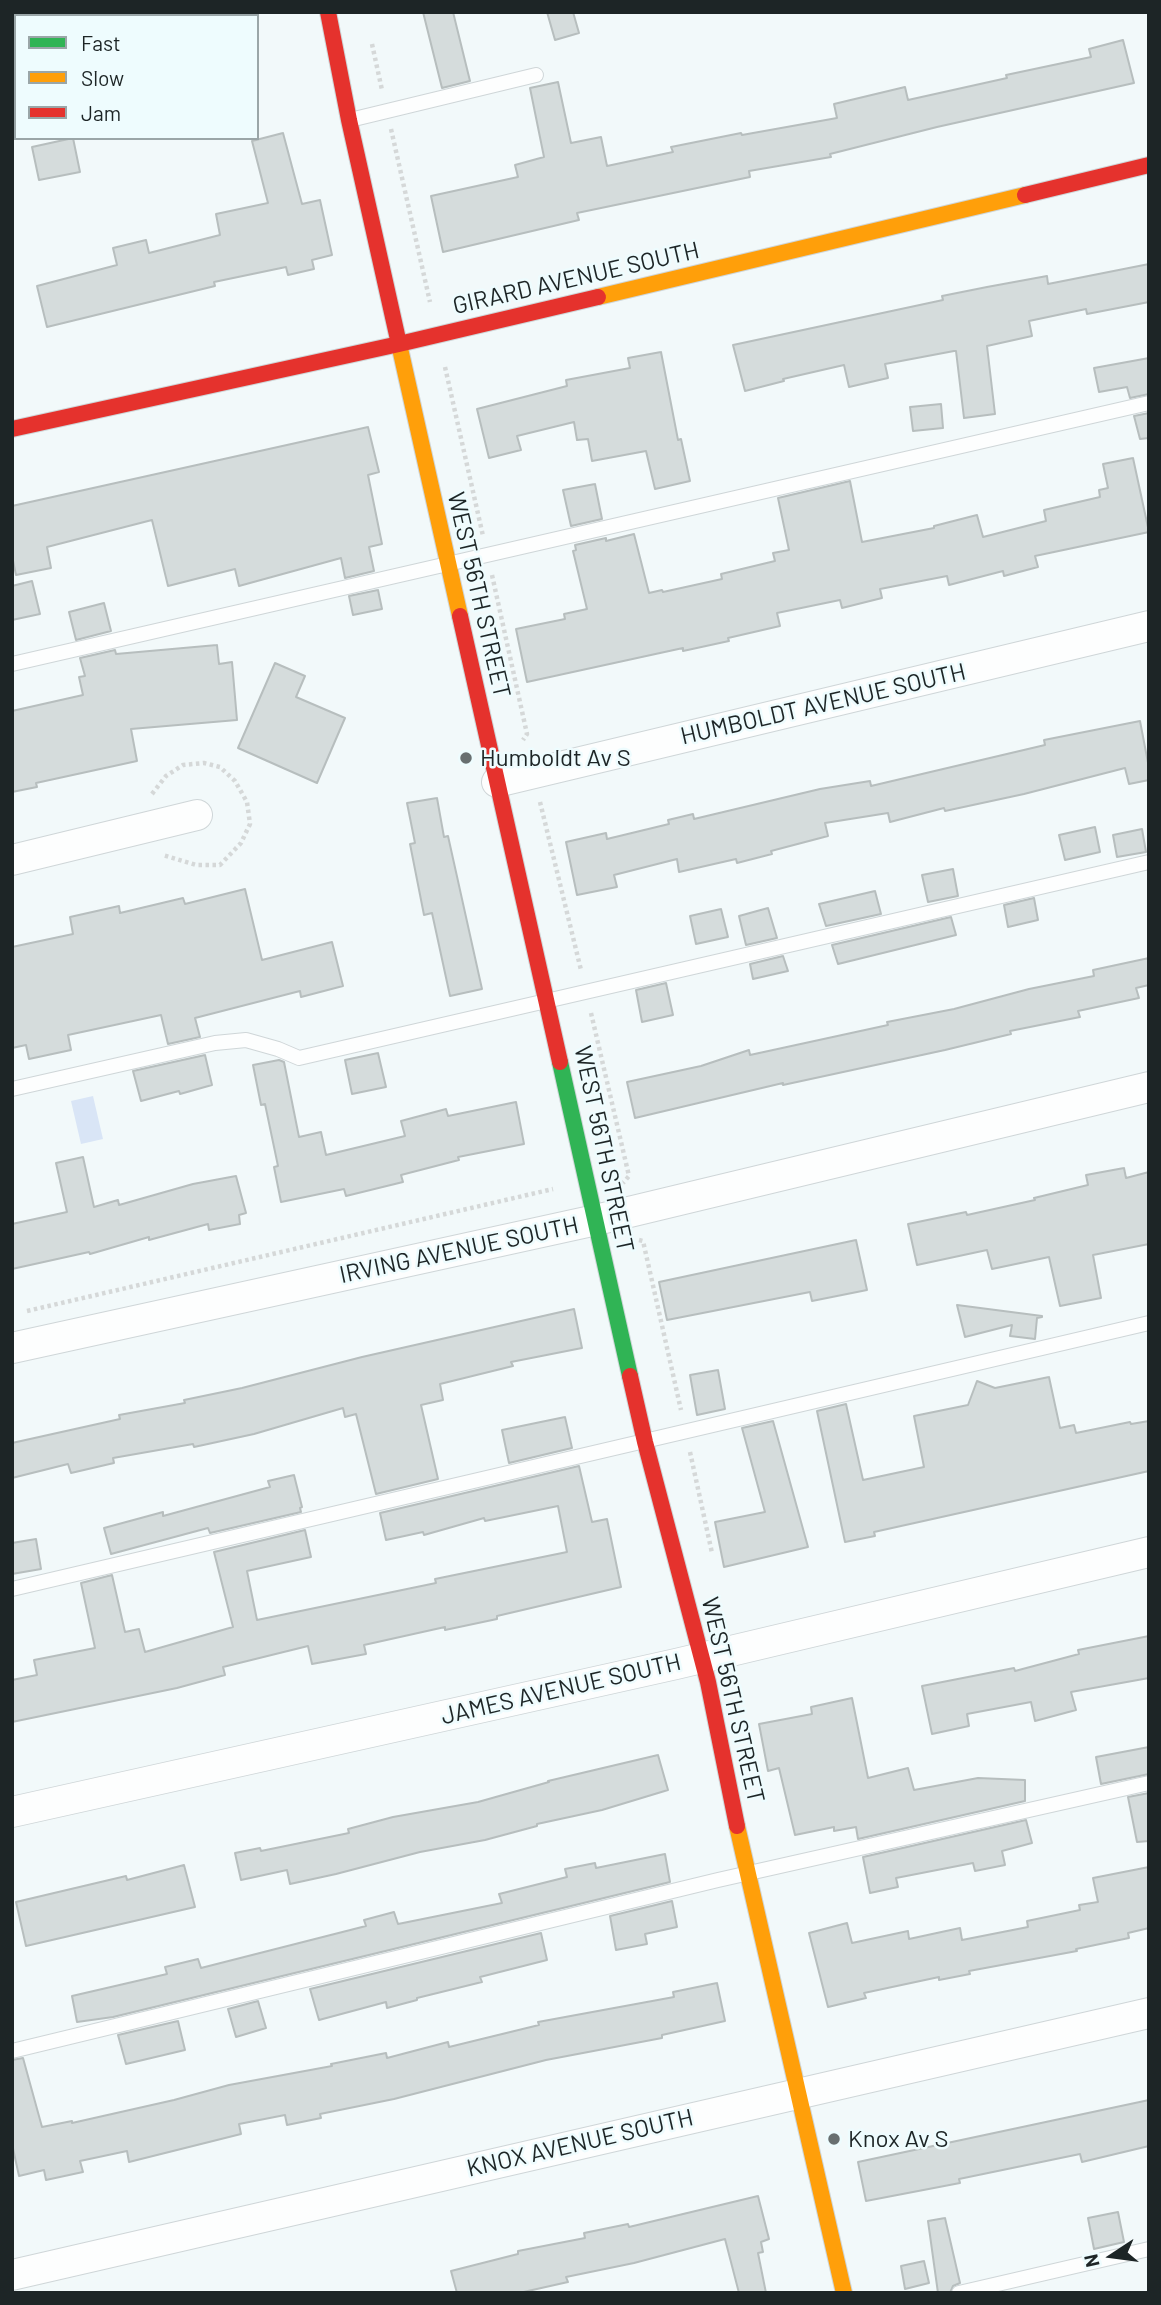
<!DOCTYPE html>
<html>
<head>
<meta charset="utf-8">
<style>
  body { margin:0 }
  #map { position:relative; width:1161px; height:2305px; overflow:hidden; background:#f2f9fa; font-family:Barlow,sans-serif }
  canvas { display:block }
  .frame { position:absolute; inset:0; border:14px solid #1d2526; pointer-events:none }
  .legend { position:absolute; left:14px; top:14px; width:245px; height:126px; box-sizing:border-box; background:#eefcfe; border:2px solid #9aa6a8; margin:0; padding:9px 12px; list-style:none; font-size:21px; color:#1d2526 }
  .legend li { display:flex; align-items:center; gap:14px; height:35px }
  .legend b { width:35px; border:2px solid #9aa6a8 }
  .north { position:absolute; left:1077px; top:2221px; width:70px; height:70px; -webkit-text-stroke:5px #eefcfe; paint-order:stroke; rotate:257deg; font-size:19px; font-weight:700; line-height:28px; text-align:center; color:#1d2526 }
  .north::after { content:''; display:block; margin:auto; width:24px; height:32px; background:#1d2526; clip-path:polygon(50% 0,100% 100%,50% 72%,0 100%) }
</style>
</head>
<body>
<div id="map">
<canvas width="1161" height="2305"></canvas>
<div class="frame"></div>
<ul class="legend">
<li><b style="height:9px;background:#30b455"></b>Fast</li>
<li><b style="height:9px;background:#ff9f0a"></b>Slow</li>
<li><b style="height:9px;background:#e5322d"></b>Jam</li>
</ul>
<div class="north">N</div>
</div>
<script>
const c = document.querySelector('canvas').getContext('2d');
c.lineJoin = 'round';
function fillPath(path, color) { c.fillStyle = color; c.fill(path, 'evenodd'); }
const shape = rows => new Path2D(rows.map(r => 'M' + r).join(''));
function strokePath(path, color, width, dash) { c.strokeStyle = color; c.lineWidth = width; c.lineCap = dash ? 'butt' : 'round'; c.setLineDash(dash || []); c.stroke(path); }
function write(font, color, halo, rows, align = 'center') {
  c.font = font + ' Barlow,sans-serif'; c.lineWidth = 5; c.setLineDash([]); c.textBaseline = 'middle'; c.strokeStyle = halo; c.fillStyle = color; for (const [text, x, y, turn = 0] of rows) {
    c.save(); c.translate(x, y); c.rotate((+turn || 0) * Math.PI / 180); c.textAlign = isNaN(turn) ? turn : align; if (halo) c.strokeText(text, 0, 0); c.fillText(text, 0, 0); c.restore();
  }
}
fillPath(shape([
  [93,1096,103,1139,81,1144,71,1101]
]), '#d9e5f6');
const building = shape([
  [423,12,453,12,470,81,442,88,423,12],
  [547,12,573,12,579,33,555,40,547,12],
  [1123,40,1134,83,937,127,830,154,831,157,749,171,750,177,577,213,579,220,443,252,431,196,518,177,515,165,544,157,530,88,558,82,571,143,601,137,607,166,673,152,671,147,741,133,742,135,837,118,834,104,905,87,908,100,1007,78,1006,75,1091,57,1089,49,1123,40],
  [283,133,302,204,320,200,332,255,312,260,314,269,288,275,286,267,214,282,215,286,47,327,37,286,117,265,113,248,146,240,149,253,220,235,216,214,268,203,252,141,283,133],
  [73,138,80,172,39,180,32,147,73,138],
  [1149,264,1149,302,1087,314,1086,309,1029,321,1032,336,987,346,995,414,964,418,956,351,954,351,885,364,888,378,849,387,844,365,783,379,784,381,745,391,733,345,943,300,942,296,987,287,1047,276,1048,284,1149,264],
  [661,352,678,440,681,439,690,481,655,489,646,451,592,461,588,439,577,440,574,422,517,436,521,450,489,458,477,409,567,386,566,380,630,368,628,358,661,352],
  [1149,358,1149,394,1130,398,1127,387,1099,392,1094,368,1149,358],
  [941,404,943,428,913,431,910,407,941,404],
  [1149,413,1149,438,1140,439,1134,416,1149,413],
  [368,427,379,472,368,475,382,544,369,547,374,571,345,578,341,558,239,586,235,569,168,586,152,520,47,547,51,568,16,575,12,556,12,506,368,427],
  [1133,458,1149,532,1035,556,1038,567,1004,576,1003,571,949,585,947,576,880,589,882,598,842,608,840,600,777,613,780,626,728,638,729,641,683,651,683,648,527,682,516,629,565,619,564,614,587,609,573,551,576,550,575,545,606,538,606,541,634,534,649,593,662,590,663,592,722,579,721,574,775,561,773,553,789,550,778,498,850,481,862,542,934,528,934,526,977,515,983,537,1046,521,1044,510,1100,497,1099,490,1108,488,1103,464,1133,458],
  [595,484,602,519,571,526,563,490,595,484],
  [32,581,40,614,12,620,12,586,32,581],
  [378,590,382,609,353,615,349,596,378,590],
  [104,603,111,631,76,640,69,612,104,603],
  [217,645,219,664,232,662,237,720,131,729,137,761,36,783,37,787,12,792,12,711,83,695,79,677,85,676,80,658,115,650,116,654,217,645],
  [275,663,305,676,296,697,345,718,317,783,238,748,275,663],
  [1140,721,1149,768,1149,780,1129,784,1125,768,1024,794,945,811,944,808,890,822,888,813,825,823,828,836,771,851,772,854,737,863,736,859,679,872,677,859,614,875,617,887,577,895,566,842,606,833,607,839,669,824,668,820,693,814,694,819,820,789,870,781,871,786,1045,745,1044,740,1140,721],
  [437,798,444,837,448,836,482,989,450,996,432,913,424,915,410,844,415,843,407,803,437,798],
  [1095,827,1100,852,1065,860,1059,835,1095,827],
  [1142,829,1146,852,1117,857,1113,835,1142,829],
  [953,869,958,896,928,902,922,875,953,869],
  [245,889,262,960,332,942,343,986,301,997,300,991,195,1018,200,1037,168,1044,161,1015,68,1035,71,1050,29,1059,26,1045,12,1048,12,947,73,934,70,917,119,906,120,913,183,898,185,904,245,889],
  [875,891,881,914,826,926,819,904,875,891],
  [1034,898,1038,920,1008,927,1004,905,1034,898],
  [768,908,777,938,746,945,739,916,768,908],
  [721,909,728,937,696,944,690,916,721,909],
  [951,917,956,935,838,964,832,945,951,917],
  [783,956,788,971,753,979,750,964,783,956],
  [1149,958,1149,985,1136,988,1139,998,1078,1011,1080,1017,1010,1031,1011,1034,945,1050,783,1085,783,1083,635,1118,627,1082,701,1066,749,1050,750,1055,888,1025,887,1022,954,1009,1029,989,1094,976,1093,970,1149,958],
  [666,983,673,1015,642,1022,636,990,666,983],
  [378,1053,386,1087,352,1094,345,1060,378,1053],
  [205,1055,212,1085,180,1094,179,1091,141,1101,133,1071,205,1055],
  [279,1060,284,1062,299,1137,321,1132,326,1155,405,1136,401,1121,446,1109,448,1116,516,1102,524,1144,458,1157,459,1160,401,1175,403,1182,346,1196,344,1189,281,1202,274,1167,278,1166,265,1104,261,1105,253,1065,279,1060],
  [83,1157,94,1207,118,1200,119,1205,193,1184,236,1176,246,1213,239,1215,240,1224,209,1230,208,1224,149,1240,149,1237,90,1254,89,1252,12,1269,12,1224,67,1212,56,1163,83,1157],
  [1124,1168,1126,1178,1149,1172,1149,1244,1093,1255,1101,1298,1060,1306,1049,1257,992,1269,987,1250,917,1265,908,1224,966,1212,967,1215,1035,1200,1034,1198,1088,1185,1086,1175,1124,1168],
  [856,1240,867,1290,812,1301,810,1292,667,1320,659,1282,856,1240],
  [957,1305,1042,1316,1042,1317,1037,1318,1035,1339,1010,1336,1012,1325,965,1337,957,1305],
  [574,1309,582,1348,511,1362,513,1366,440,1384,443,1400,421,1405,438,1479,376,1494,356,1414,345,1417,343,1408,254,1434,194,1447,193,1444,113,1458,114,1463,71,1473,68,1464,12,1478,12,1443,120,1419,119,1415,185,1403,184,1400,242,1388,362,1357,574,1309],
  [718,1370,725,1409,697,1415,690,1375,718,1370],
  [1049,1377,1060,1428,1074,1425,1076,1433,1130,1422,1131,1424,1149,1421,1149,1471,874,1532,875,1536,845,1542,817,1411,846,1404,863,1480,924,1467,914,1416,968,1405,977,1381,995,1388,1049,1377],
  [565,1417,572,1448,509,1463,502,1430,565,1417],
  [773,1421,808,1547,724,1567,715,1522,765,1512,742,1428,773,1421],
  [579,1466,592,1522,607,1519,621,1587,497,1616,497,1619,445,1630,445,1627,364,1645,366,1654,312,1664,308,1646,223,1667,225,1675,177,1688,12,1722,12,1680,37,1675,34,1660,95,1648,81,1583,112,1575,125,1632,139,1629,145,1652,233,1627,214,1552,305,1530,311,1557,247,1571,257,1620,436,1583,435,1579,567,1552,558,1506,485,1521,484,1518,424,1535,423,1532,386,1540,380,1513,579,1466],
  [294,1475,302,1507,300,1508,301,1512,210,1533,208,1528,111,1554,104,1528,163,1512,163,1516,270,1487,268,1481,294,1475],
  [36,1539,41,1569,12,1574,12,1543,36,1539],
  [1149,1636,1149,1678,1071,1692,1076,1710,1035,1721,1031,1702,967,1714,969,1726,932,1734,922,1686,1014,1668,1015,1671,1079,1654,1078,1650,1149,1636],
  [852,1698,868,1778,908,1768,914,1790,978,1778,1025,1780,1025,1801,858,1839,856,1827,834,1831,834,1827,795,1835,779,1768,768,1771,759,1724,812,1714,811,1707,852,1698],
  [1149,1747,1149,1774,1101,1784,1096,1757,1149,1747],
  [658,1755,668,1790,602,1810,537,1824,537,1826,485,1840,420,1852,336,1874,290,1884,287,1870,241,1880,235,1853,260,1848,261,1851,349,1833,348,1829,393,1817,478,1802,549,1782,548,1781,658,1755],
  [1149,1793,1149,1841,1137,1842,1128,1797,1149,1793],
  [1026,1820,1032,1843,1002,1851,1005,1865,975,1871,973,1863,896,1878,898,1887,870,1893,863,1857,1026,1820],
  [665,1854,670,1882,113,2017,77,2022,72,1996,167,1974,165,1967,198,1959,201,1968,366,1926,364,1920,394,1912,398,1924,502,1903,499,1894,567,1877,565,1869,595,1863,596,1868,665,1854],
  [184,1865,195,1907,26,1946,16,1902,126,1876,127,1880,184,1865],
  [1149,1867,1149,1928,1128,1933,1129,1938,1076,1949,1077,1951,969,1971,970,1974,939,1980,939,1977,864,1993,866,1998,828,2007,809,1933,847,1923,852,1943,908,1931,909,1939,960,1928,962,1940,1028,1927,1027,1921,1080,1910,1079,1905,1098,1902,1093,1878,1149,1867],
  [672,1901,677,1927,645,1934,647,1944,616,1950,610,1916,672,1901],
  [541,1933,547,1960,480,1977,482,1982,417,1998,417,2000,387,2008,386,2002,319,2020,310,1989,541,1933],
  [717,1983,725,2021,662,2035,662,2038,546,2060,394,2099,320,2114,321,2118,287,2125,285,2115,239,2124,241,2134,129,2162,127,2151,80,2161,83,2172,46,2180,44,2170,19,2176,12,2144,12,2060,23,2058,42,2127,72,2121,72,2123,174,2100,229,2085,332,2066,331,2064,386,2053,387,2058,448,2042,449,2047,539,2025,538,2022,674,1997,673,1992,717,1983],
  [258,2001,266,2028,236,2037,228,2009,258,2001],
  [178,2021,185,2050,126,2064,118,2035,178,2021],
  [1149,2100,1149,2146,1082,2162,1080,2154,959,2179,960,2183,866,2201,858,2162,1149,2100],
  [758,2196,769,2239,761,2242,763,2252,758,2253,766,2293,739,2293,725,2239,634,2263,566,2277,568,2282,519,2293,457,2293,451,2271,518,2254,518,2251,585,2238,584,2233,628,2224,629,2227,758,2196],
  [1118,2212,1124,2242,1094,2249,1088,2218,1118,2212],
  [945,2218,960,2283,953,2286,950,2293,938,2293,928,2221,945,2218],
  [924,2261,929,2283,905,2289,901,2266,924,2261]
]);
fillPath(building, '#d5dcdc');
strokePath(building, '#b7bebe', 2);
const lane = shape([
  [350,120,536,75],
  [12,664,1149,403],
  [12,1089,215,1043,246,1040,278,1049,299,1058,1149,862],
  [12,1589,1149,1323],
  [12,2051,718,1880,1149,1783],
  [959,2293,1149,2249]
]);
const street = shape([
  [497,782,1149,626],
  [12,860,197,815],
  [12,1348,596,1220,1149,1087],
  [12,1812,676,1664,1149,1552],
  [12,2275,1149,2013]
]);
const fast = shape([
  [560,1062,630,1376]
]);
const slow = shape([
  [598,297,1025,195],
  [399,344,460,616],
  [737,1826,844,2293]
]);
const jam = shape([
  [328,12,349,120,399,344],
  [1025,195,1149,165],
  [12,429,399,344,598,297],
  [460,616,560,1062],
  [630,1376,645,1442,708,1682,737,1826]
]);
strokePath(lane, '#cfd6d8', 16);
strokePath(street, '#cfd6d8', 32);
strokePath(fast, '#cfd6d8', 18);
strokePath(slow, '#cfd6d8', 18);
strokePath(jam, '#cfd6d8', 18);
strokePath(shape([
  [372,44,382,90],
  [391,129,430,302],
  [445,367,483,536],
  [492,575,527,734,523,740],
  [152,794,166,776,183,765,204,763,220,767,235,781,247,802,250,824,241,843,220,865,196,865,163,855],
  [540,802,581,970],
  [591,1013,629,1176,623,1183],
  [639,1240,643,1241,681,1410],
  [27,1311,553,1189],
  [690,1452,712,1553]
]), '#d5d8d8', 4.5, [3.5, 3.5]);
strokePath(lane, '#fdfefe', 14);
strokePath(street, '#fdfefe', 30);
strokePath(fast, '#30b455', 16);
strokePath(slow, '#ff9f0a', 16);
strokePath(jam, '#e5322d', 16);
for (const [x, y, r, color] of [
  [466,758,7,"#686f70"],
  [834,2139,7,"#686f70"]
]) { const dot = new Path2D(); dot.arc(x, y, r, 0, 2 * Math.PI); c.fillStyle = color; c.fill(dot); strokePath(dot, '#eefcfe', 2.5); }
write('24px', '#1d2526', '#eefcfe', [
  ["GIRARD AVENUE SOUTH",576,278,-13],
  ["WEST 56TH STREET",479,595,77],
  ["HUMBOLDT AVENUE SOUTH",823,704,-13],
  ["WEST 56TH STREET",604,1149,78],
  ["IRVING AVENUE SOUTH",459,1250,-12],
  ["JAMES AVENUE SOUTH",561,1689,-13],
  ["WEST 56TH STREET",733,1700,77],
  ["KNOX AVENUE SOUTH",580,2143,-13]
]);
write('24px', '#1d2526', '#eefcfe', [
  ["Humboldt Av S",480,758],
  ["Knox Av S",848,2139]
], 'left');
</script>
</body>
</html>
